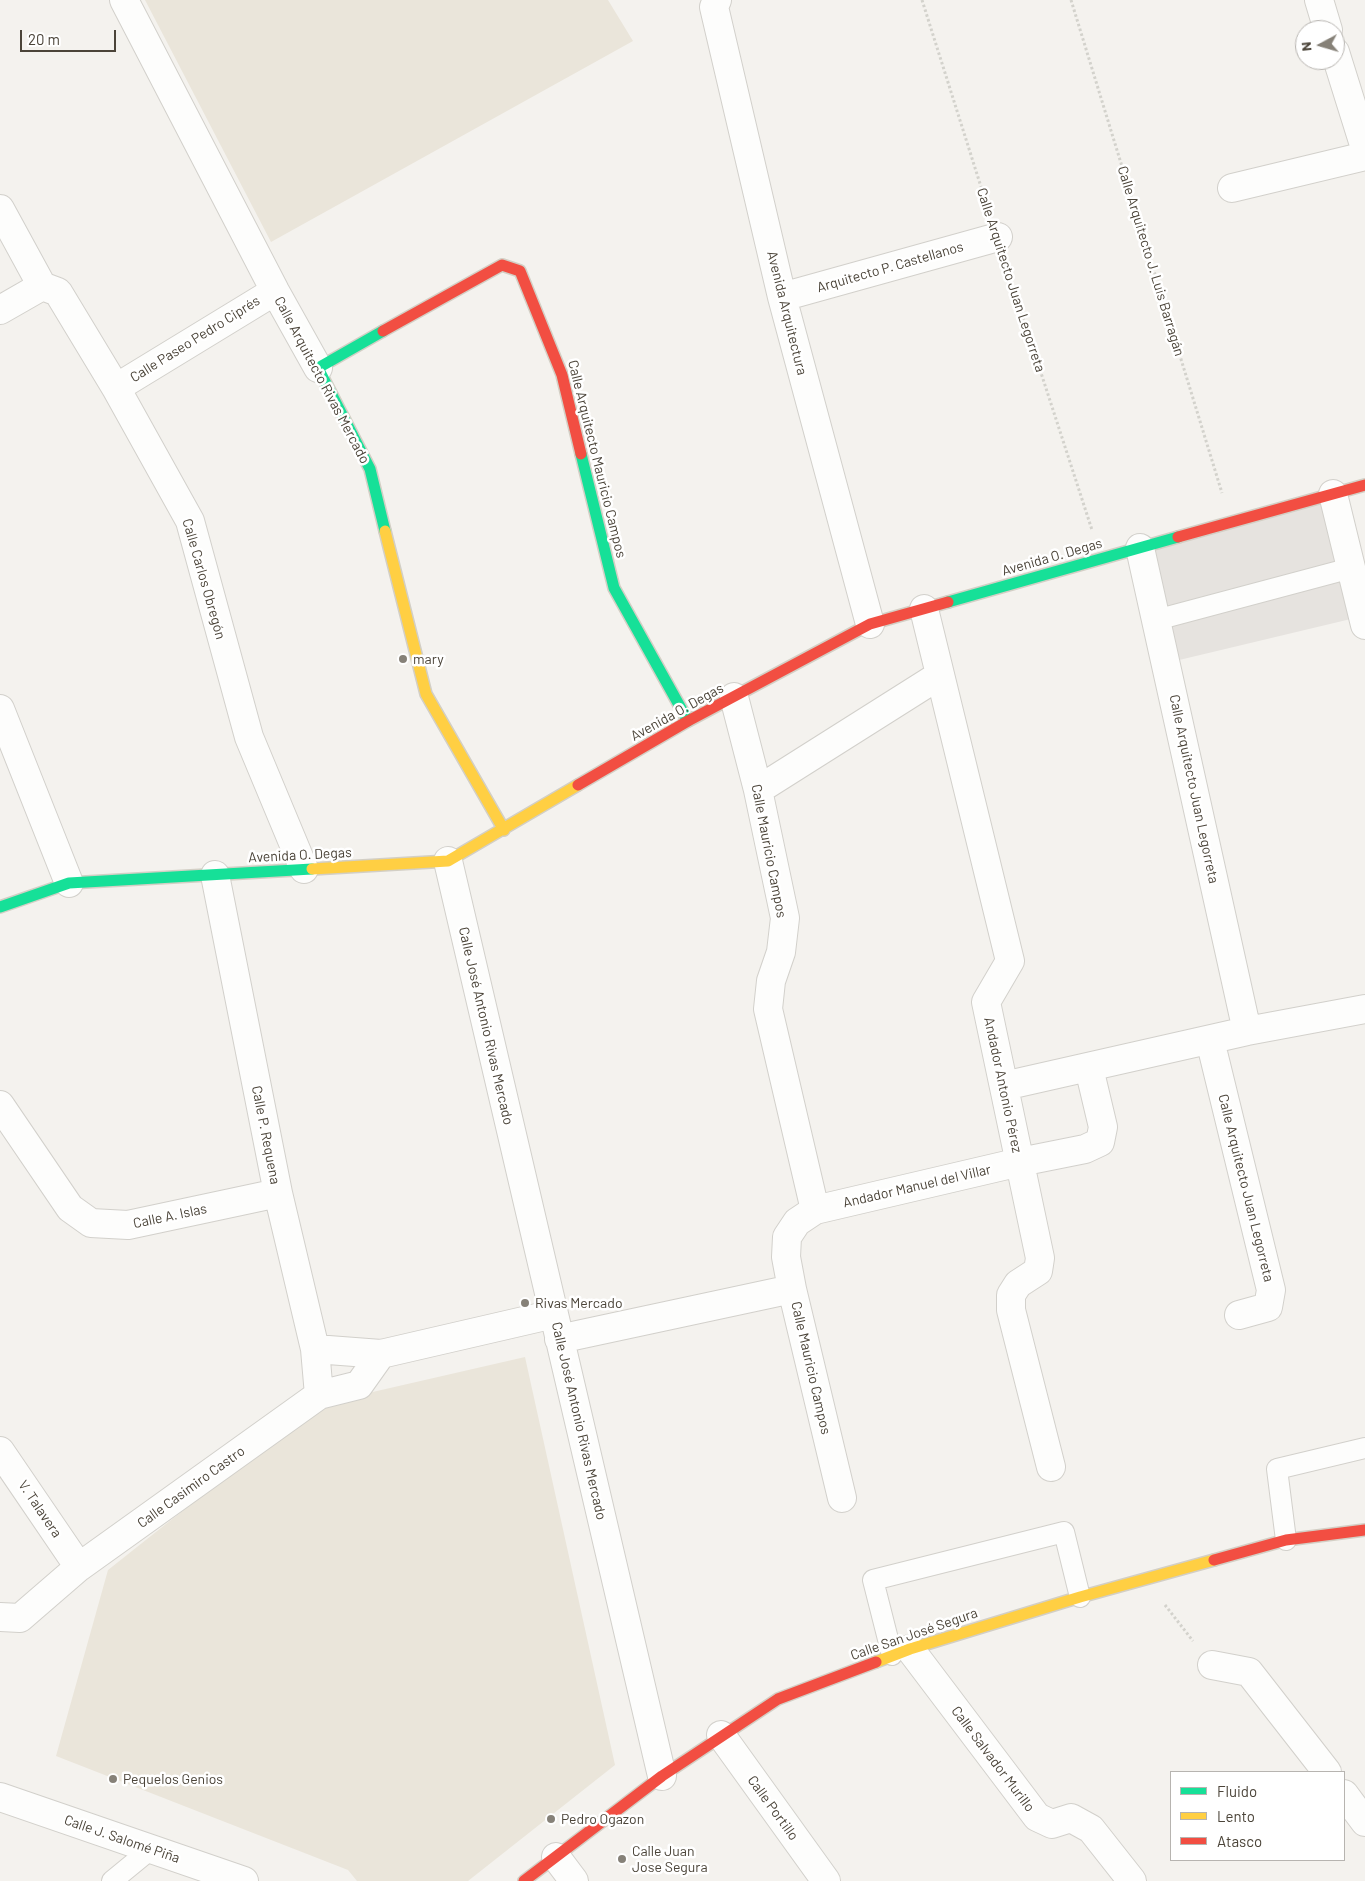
<!DOCTYPE html>
<html>
<head>
<meta charset="utf-8">
<style>
  body { margin:0 }
  #map { position:relative; width:1365px; height:1881px; overflow:hidden; background:#f4f2ee; font-family:Barlow,sans-serif }
  canvas { display:block }
  .legend { position:absolute; left:1170px; top:1771px; width:175px; height:90px; box-sizing:border-box; background:#fff; border:1px solid #b7b4b0; margin:0; padding:6px 9px; list-style:none; font-size:15px; color:#4b4439 }
  .legend li { display:flex; align-items:center; gap:10px; height:25px }
  .legend b { width:25px; border:1px solid #b7b4b0 }
  .north { position:absolute; left:1295px; top:20px; width:50px; height:50px; box-sizing:border-box; background:#fff; border:1px solid #b7b4b0; border-radius:50%; rotate:264deg; font-size:14px; font-weight:700; line-height:20px; text-align:center; color:#4b4439 }
  .north::after { content:''; display:block; margin:auto; width:18px; height:22px; background:#868178; clip-path:polygon(50% 0,100% 100%,50% 72%,0 100%) }
  .scale { position:absolute; left:20px; top:30px; width:96px; height:22px; box-sizing:border-box; border:2px solid #4b4439; border-top:0; padding-left:6px; font-size:15px; line-height:18px; white-space:nowrap; color:#4b4439; -webkit-text-stroke:4px #fff; paint-order:stroke }
</style>
</head>
<body>
<div id="map">
<canvas width="1365" height="1881"></canvas>
<ul class="legend">
<li><b style="height:6px;background:#16e098"></b>Fluido</li>
<li><b style="height:6px;background:#ffcf43"></b>Lento</li>
<li><b style="height:6px;background:#f24e42"></b>Atasco</li>
</ul>
<div class="north">N</div>
<div class="scale">20 m</div>
</div>
<script>
const c = document.querySelector('canvas').getContext('2d');
c.lineJoin = 'round';
function fillPath(path, color) { c.fillStyle = color; c.fill(path, 'evenodd'); }
const shape = rows => new Path2D(rows.map(r => 'M' + r).join(''));
function strokePath(path, color, width, dash) { c.strokeStyle = color; c.lineWidth = width; c.lineCap = dash ? 'butt' : 'round'; c.setLineDash(dash || []); c.stroke(path); }
function write(font, color, halo, rows, align = 'center') {
  c.font = font + ' Barlow,sans-serif'; c.lineWidth = 5; c.setLineDash([]); c.textBaseline = 'middle'; c.strokeStyle = halo; c.fillStyle = color; for (const [text, x, y, turn = 0] of rows) {
    c.save(); c.translate(x, y); c.rotate((+turn || 0) * Math.PI / 180); c.textAlign = isNaN(turn) ? turn : align; if (halo) c.strokeText(text, 0, 0); c.fillText(text, 0, 0); c.restore();
  }
}
fillPath(shape([
  [145,0,608,0,633,41,271,242],
  [525,1357,615,1765,468,1881,357,1881,348,1870,56,1756,108,1570,316,1405]
]), '#eae5da');
fillPath(shape([
  [1327,502,1355,618,1175,661,1148,552]
]), '#e6e3df');
const lane = shape([
  [1156,620,1351,568],
  [1286,1540,1277,1469,1365,1448],
  [892,1655,873,1580,1064,1532,1080,1597],
  [112,1881,151,1849]
]);
const street = shape([
  [124,0,275,291,318,368],
  [717,0,714,7,782,297,870,624],
  [1319,0,1328,30],
  [1335,52,1365,148],
  [1232,188,1365,156],
  [0,209,42,286,58,292,116,388,190,521,249,737,304,869],
  [782,297,998,237],
  [0,310,42,286],
  [116,388,275,291],
  [1333,494,1365,625],
  [1140,548,1247,1031],
  [924,609,1010,961,986,1002,1040,1258,1038,1271,1018,1284,1011,1295,1011,1310,1051,1467],
  [734,697,758,790,785,918,781,952,771,981,768,1009,815,1210],
  [0,709,69,883],
  [758,790,940,675],
  [448,861,662,1776],
  [215,875,278,1193,315,1349,319,1395],
  [1210,1040,1271,1290,1268,1307,1239,1315],
  [1004,1086,1247,1031,1365,1009],
  [0,1105,70,1208,91,1223,128,1225,278,1193],
  [559,1339,792,1289],
  [315,1349,381,1354,554,1314],
  [0,1451,79,1567],
  [842,1498,792,1289,786,1257,787,1237,797,1222,815,1210,1020,1162,1085,1149,1100,1142,1103,1127,1089,1068],
  [0,1617,20,1618,79,1567,319,1395,359,1385,381,1354],
  [910,1649,1037,1817,1052,1824,1071,1818,1091,1829,1132,1881],
  [1212,1665,1249,1672,1327,1772],
  [721,1735,826,1881],
  [1344,1794,1365,1822],
  [0,1797,244,1881],
  [556,1857,574,1881]
]);
const fast = shape([
  [383,331,318,368,370,469,385,531],
  [581,454,614,588,688,721],
  [948,602,1178,537],
  [0,907,69,883,312,869]
]);
const slow = shape([
  [385,531,426,694,504,830],
  [312,869,448,861,578,785],
  [876,1662,910,1649,1080,1597,1214,1560]
]);
const jam = shape([
  [383,331,502,265,520,271,562,375,581,454],
  [1178,537,1365,485],
  [578,785,688,721,870,624,948,602],
  [1214,1560,1286,1540,1365,1530],
  [524,1881,662,1776,778,1699,876,1662]
]);
strokePath(lane, '#d2d0cb', 22);
strokePath(street, '#d2d0cb', 30);
strokePath(fast, '#d3cfc5', 14);
strokePath(slow, '#d3cfc5', 14);
strokePath(jam, '#d3cfc5', 14);
strokePath(shape([
  [922,0,988,209],
  [1071,0,1222,493],
  [1006,265,1092,530],
  [1165,1605,1193,1641]
]), '#d3d2cc', 3, [2.5, 2.5]);
strokePath(lane, '#fdfdfc', 20);
strokePath(street, '#fdfdfc', 28);
strokePath(fast, '#16e098', 11);
strokePath(slow, '#ffcf43', 11);
strokePath(jam, '#f24e42', 11);
for (const [x, y, r, color] of [
  [403,659,5,"#868178"],
  [525,1303,5,"#868178"],
  [113,1779,5,"#868178"],
  [551,1819,5,"#868178"],
  [622,1859,5,"#868178"]
]) { const dot = new Path2D(); dot.arc(x, y, r, 0, 2 * Math.PI); c.fillStyle = color; c.fill(dot); strokePath(dot, '#fff', 2); }
write('14px', '#4b4439', '#fff', [
  ["Calle Arquitecto J. Luis Barragán",1151,261,73],
  ["Arquitecto P. Castellanos",890,267,-16],
  ["Calle Arquitecto Juan Legorreta",1011,280,72],
  ["Avenida Arquitectura",787,313,76],
  ["Calle Paseo Pedro Ciprés",195,339,-32],
  ["Calle Arquitecto Rivas Mercado",322,380,62],
  ["Calle Arquitecto Mauricio Campos",597,459,76],
  ["Avenida O. Degas",1052,557,-16],
  ["Calle Carlos Obregón",204,579,74],
  ["Avenida O. Degas",677,712,-29],
  ["Calle Arquitecto Juan Legorreta",1194,789,78],
  ["Calle Mauricio Campos",769,851,79],
  ["Avenida O. Degas",300,855,-3],
  ["Calle José Antonio Rivas Mercado",486,1026,77],
  ["Andador Antonio Pérez",1003,1085,78],
  ["Calle P. Requena",266,1135,79],
  ["Andador Manuel del Villar",917,1186,-13],
  ["Calle Arquitecto Juan Legorreta",1246,1188,76],
  ["Calle A. Islas",170,1216,-12],
  ["Calle Mauricio Campos",811,1368,77],
  ["Calle José Antonio Rivas Mercado",579,1421,77],
  ["Calle Casimiro Castro",191,1487,-36],
  ["V. Talavera",40,1509,56],
  ["Calle San José Segura",914,1634,-19],
  ["Calle Salvador Murillo",993,1759,53],
  ["Calle Portillo",773,1808,54],
  ["Calle J. Salomé Piña",122,1839,19]
]);
write('14px', '#4b4439', '#fff', [
  ["mary",413,659],
  ["Rivas Mercado",535,1303],
  ["Pequelos Genios",123,1779],
  ["Pedro Ogazon",561,1819],
  ["Calle Juan",632,1851],
  ["Jose Segura",632,1867]
], 'left');
</script>
</body>
</html>
